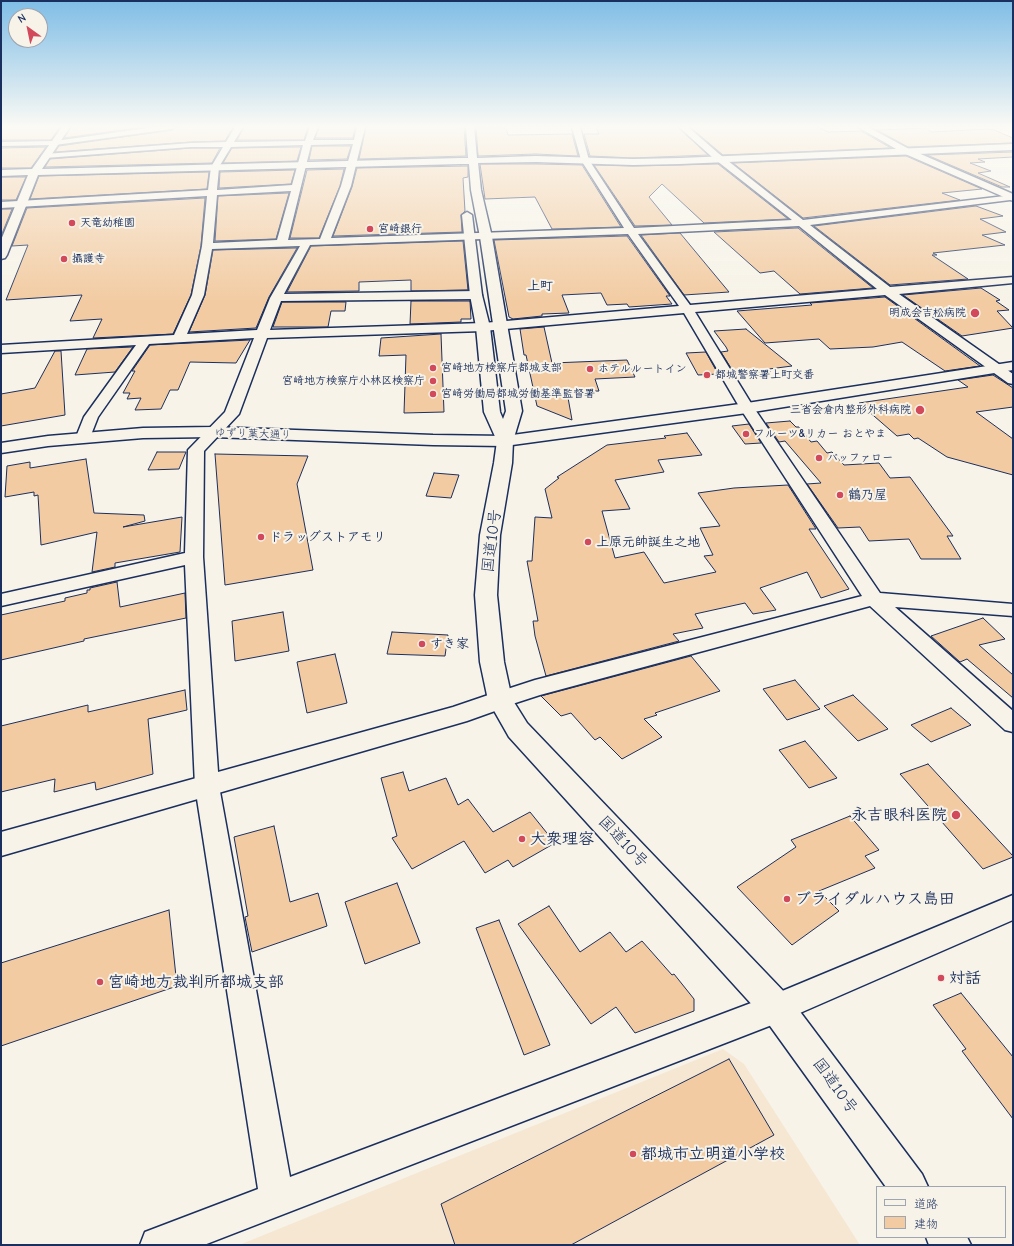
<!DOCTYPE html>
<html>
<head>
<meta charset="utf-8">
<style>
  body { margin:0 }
  #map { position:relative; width:1014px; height:1246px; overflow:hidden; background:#f7f3e8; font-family:"Comic Neue","Klee One",sans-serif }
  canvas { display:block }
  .frame { position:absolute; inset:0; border:2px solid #1b2f5e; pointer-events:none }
  .legend { position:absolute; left:876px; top:1186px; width:130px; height:52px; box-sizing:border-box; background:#f7f3e8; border:1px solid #9fa5b1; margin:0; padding:5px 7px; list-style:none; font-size:12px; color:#1b2f5e }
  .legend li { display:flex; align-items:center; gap:8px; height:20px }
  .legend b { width:20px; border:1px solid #9fa5b1 }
  .north { position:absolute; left:8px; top:8px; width:40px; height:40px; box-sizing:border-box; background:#f7f3e8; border:1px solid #9fa5b1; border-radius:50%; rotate:327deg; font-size:11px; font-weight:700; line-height:16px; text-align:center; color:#1b2f5e }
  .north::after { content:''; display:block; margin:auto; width:14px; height:18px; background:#d1495b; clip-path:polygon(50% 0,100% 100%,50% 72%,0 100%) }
</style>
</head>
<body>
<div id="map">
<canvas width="1014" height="1246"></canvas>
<div class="frame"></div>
<ul class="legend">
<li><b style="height:5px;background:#f7f3e8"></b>道路</li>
<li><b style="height:11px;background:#f2cba2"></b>建物</li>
</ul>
<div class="north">N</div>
</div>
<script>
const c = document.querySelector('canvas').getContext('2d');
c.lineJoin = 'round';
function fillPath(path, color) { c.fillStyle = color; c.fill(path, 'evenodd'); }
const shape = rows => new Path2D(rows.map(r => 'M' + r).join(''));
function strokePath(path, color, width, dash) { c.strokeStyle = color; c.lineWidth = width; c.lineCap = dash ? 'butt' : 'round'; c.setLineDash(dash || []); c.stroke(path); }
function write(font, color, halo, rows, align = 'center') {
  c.font = font + ' "Comic Neue","Klee One",sans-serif'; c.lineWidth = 4; c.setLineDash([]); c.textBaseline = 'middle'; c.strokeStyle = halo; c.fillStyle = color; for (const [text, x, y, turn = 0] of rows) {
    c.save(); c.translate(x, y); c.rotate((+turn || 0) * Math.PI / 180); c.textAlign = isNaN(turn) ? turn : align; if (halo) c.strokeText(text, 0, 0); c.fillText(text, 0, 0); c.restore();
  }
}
fillPath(shape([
  [723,1049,744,1064,860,1245,239,1245]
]), '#f6e7d3');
const building = shape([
  [1,127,60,127,51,140,1,140,1,127],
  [71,127,144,127,64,138,71,127],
  [177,127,233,127,225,141,191,142,55,152,59,146,172,130,177,127],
  [244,127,308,127,304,140,237,140,244,127],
  [319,127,355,127,353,138,315,138,319,127],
  [366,127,464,127,466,156,359,159,366,127],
  [476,127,479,128,506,128,508,135,572,134,578,156,536,154,478,156,476,127],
  [596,127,678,127,708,155,633,158,590,156,584,134,599,134,596,127],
  [690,127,818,127,828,132,861,131,891,148,723,155,690,127],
  [926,128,931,132,987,129,994,130,1013,138,1013,143,908,147,877,130,926,128],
  [312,146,351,146,347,159,309,160,312,146],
  [1,147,1,148,46,147,31,168,1,168,1,147],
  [301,147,297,161,223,163,232,148,301,147],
  [191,148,220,148,212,163,45,167,50,159,191,148],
  [1013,152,1013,157,978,159,985,162,970,163,991,171,978,173,1010,187,1002,187,927,155,1013,152],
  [906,156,982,189,942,193,960,200,803,218,733,163,906,156],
  [480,164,536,164,582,165,621,227,552,229,535,197,485,199,480,164],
  [718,164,788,219,704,223,662,184,649,197,672,225,635,226,594,165,633,166,718,164],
  [468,166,468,177,463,178,465,211,461,215,462,232,333,236,352,187,357,168,468,166],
  [344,169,340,186,319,238,290,238,307,170,344,169],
  [295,170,291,184,219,188,220,172,295,170],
  [209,172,207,189,30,199,39,176,209,172],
  [1,177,26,177,16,200,1,200,1,177],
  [289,193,276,239,215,241,218,196,289,193],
  [205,198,201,246,191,295,173,334,93,338,102,319,70,321,82,295,6,300,28,245,12,246,27,208,205,198],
  [976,206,1003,216,980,219,1006,232,982,235,1005,245,933,253,937,255,932,255,968,279,890,285,814,226,976,206],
  [1,209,12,209,1,236,1,209],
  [798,228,873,288,800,294,774,271,760,273,714,232,798,228],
  [680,233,729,292,684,295,641,235,680,233],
  [627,236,670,296,666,296,672,304,629,307,627,304,607,305,601,293,562,295,569,313,542,314,542,316,513,319,509,317,494,240,627,236],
  [463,241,468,290,411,291,411,280,359,282,359,291,287,292,311,246,463,241],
  [297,248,269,297,256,328,189,332,205,295,213,250,297,248],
  [981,288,1000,300,996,301,1009,310,997,311,1013,328,962,336,903,295,981,288],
  [885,297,980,366,945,371,902,342,873,347,830,349,819,339,765,343,737,311,812,305,810,303,885,297],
  [411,301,470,301,471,319,461,319,461,322,410,324,411,301],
  [282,302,346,302,345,311,331,311,328,327,273,327,282,302],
  [544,327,552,363,627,360,635,377,595,379,599,391,567,392,572,420,537,406,526,355,524,355,520,329,544,327],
  [746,329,792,366,769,369,770,372,734,373,721,352,728,351,726,347,714,331,746,329],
  [441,334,444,412,404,413,406,355,379,356,381,338,441,334],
  [250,340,236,363,190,362,178,390,170,390,161,409,135,410,141,398,127,399,130,393,123,393,135,371,132,371,150,345,250,340],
  [133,347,115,372,75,375,87,349,133,347],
  [55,351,61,351,65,415,1,426,1,394,35,388,55,351],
  [706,352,718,374,698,375,686,353,706,352],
  [993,375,1013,388,1013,407,976,412,1013,439,1013,475,947,457,918,438,914,439,909,434,897,436,859,403,968,387,958,380,993,375],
  [790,421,796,427,799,427,811,442,817,441,827,453,832,452,844,465,879,463,890,478,910,477,953,536,947,536,961,559,921,559,909,539,869,541,860,527,838,528,807,484,821,483,785,441,779,442,766,423,790,421],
  [749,424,761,443,745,444,732,426,749,424],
  [687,433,702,455,658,460,664,472,615,480,630,509,602,511,615,558,644,552,664,583,716,572,704,556,713,555,700,528,720,526,698,493,734,488,788,485,816,529,809,529,849,589,821,598,807,572,760,588,776,610,753,614,745,603,695,614,703,628,673,634,679,641,546,676,535,636,533,621,538,621,527,561,532,561,535,517,552,518,545,489,559,478,557,477,607,445,666,438,664,436,687,433],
  [157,452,186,452,179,469,148,470,157,452],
  [215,454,308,456,297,484,313,570,225,585,215,454],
  [86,459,94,513,144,515,145,521,123,527,182,517,180,552,115,563,115,567,92,572,97,532,41,545,38,495,34,496,34,492,5,497,7,466,30,462,30,468,86,459],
  [434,473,459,475,451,498,426,496,434,473],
  [117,582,120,607,185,593,186,618,84,639,84,641,1,660,1,615,65,601,65,598,87,593,87,590,90,590,90,588,117,582],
  [283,612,289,651,235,661,232,621,283,612],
  [983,618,1005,639,979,645,1013,675,1013,698,967,659,960,662,931,636,983,618],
  [392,632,448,635,445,656,387,654,392,632],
  [335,654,347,703,307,713,297,662,335,654],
  [691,656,720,691,655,713,657,715,644,719,662,737,622,759,600,737,595,740,571,713,561,716,541,696,691,656],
  [795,680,820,709,787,720,763,689,795,680],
  [185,690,187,710,148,719,153,774,96,790,95,782,54,792,55,779,1,792,1,726,88,705,88,712,185,690],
  [853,695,888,729,858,741,824,706,853,695],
  [951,708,971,725,931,742,911,725,951,708],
  [805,741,837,778,809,788,779,750,805,741],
  [928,764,1013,856,1013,857,983,869,900,774,928,764],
  [403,772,409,791,446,778,458,805,468,799,493,832,530,812,555,843,513,867,508,860,485,873,464,841,412,869,392,838,397,836,381,778,403,772],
  [850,816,879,850,865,856,875,868,819,891,839,911,792,945,737,887,796,847,791,840,850,816],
  [274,826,290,902,318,893,327,926,252,952,245,917,248,916,234,837,274,826],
  [397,883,420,943,365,964,345,902,397,883],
  [549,906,580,952,610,932,626,952,642,941,672,975,674,974,694,999,694,1011,635,1033,616,1007,591,1024,518,924,549,906],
  [169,910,177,986,1,1046,1,963,169,910],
  [499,920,550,1045,524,1055,476,928,499,920],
  [961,993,1013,1057,1013,1119,962,1051,966,1049,933,1005,961,993],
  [729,1059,774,1135,571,1245,455,1245,441,1204,729,1059]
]);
fillPath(building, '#f2cba2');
strokePath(building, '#1b2f5e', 1);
const minor = shape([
  [155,127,176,127,172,129,55,145,1,146,1,142,55,141,155,127],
  [235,127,243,127,234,142,305,141,310,127,318,127,313,140,354,140,357,127,365,127,351,186,331,238,624,228,581,160,572,127,580,127,589,160,634,228,792,220,712,157,679,127,688,127,718,153,803,220,1013,195,1013,199,1010,200,810,225,890,287,1013,277,1013,283,899,294,1013,374,1013,384,1008,383,885,295,695,312,754,408,880,593,1013,604,1013,616,895,607,1013,711,1013,732,1005,730,870,606,540,695,500,708,492,706,489,700,492,694,535,680,862,596,740,408,684,313,483,331,267,338,239,414,204,451,203,557,219,786,290,1177,775,994,1013,895,1013,920,777,1023,204,1245,140,1245,145,1232,258,1189,195,786,185,565,1,606,1,594,185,553,188,450,225,412,254,338,149,344,98,417,89,440,84,442,79,440,76,437,84,417,136,345,1,353,1,345,174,335,192,295,202,246,207,196,1,208,1,202,208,190,211,167,223,147,191,147,45,158,41,156,45,154,191,143,226,142,235,127],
  [353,144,341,186,320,239,288,240,311,145,353,144],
  [303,145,292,185,217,190,219,167,231,147,303,145],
  [291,191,277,240,213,243,217,195,291,191],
  [799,226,877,289,690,305,638,234,799,226],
  [628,234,679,306,483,323,270,330,281,301,476,299,480,297,482,295,480,293,476,291,284,294,310,245,628,234],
  [300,246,270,298,257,330,187,334,204,295,212,249,300,246]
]);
const tertiary = shape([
  [62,127,70,127,42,169,461,158,466,161,461,164,38,175,7,255,5,258,1,259,1,240,28,175,1,176,1,170,32,169,62,127],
  [858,127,868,127,909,149,1013,194,1013,201,903,153,858,127],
  [1013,362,1013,370,747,413,505,446,499,445,497,441,499,437,505,436,747,403,1013,362],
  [500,691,509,694,512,700,509,706,467,721,1,856,1,832,453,707,500,691]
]);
const primary = shape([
  [213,427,433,435,505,436,511,437,513,441,511,445,505,446,433,445,213,437,143,438,48,446,1,453,1,443,48,436,143,428,213,427]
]);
const trunk = shape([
  [466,127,474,127,477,158,536,156,633,159,680,158,1013,144,1013,150,680,164,633,165,536,162,478,163,481,190,492,237,522,411,513,441,512,463,500,535,497,595,504,662,512,699,527,723,789,997,922,1174,928,1187,886,1187,765,1019,509,737,488,700,480,662,475,595,480,535,494,463,497,441,484,412,476,327,470,295,462,215,467,212,472,215,482,295,490,327,500,412,503,419,506,411,480,237,471,190,469,164,461,164,456,161,461,158,468,158,466,127],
  [926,1237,967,1237,971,1245,929,1245,926,1237]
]);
strokePath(minor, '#1b2f5e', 3);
strokePath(tertiary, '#1b2f5e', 3);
strokePath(primary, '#1b2f5e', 3);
strokePath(trunk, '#1b2f5e', 3);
fillPath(minor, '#f7f3e8');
fillPath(tertiary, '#f7f3e8');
fillPath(primary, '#f7f3e8');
fillPath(trunk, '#f7f3e8');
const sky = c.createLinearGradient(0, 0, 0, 302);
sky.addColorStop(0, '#7fbde6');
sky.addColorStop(0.42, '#fbfaf5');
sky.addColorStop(1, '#fbfaf500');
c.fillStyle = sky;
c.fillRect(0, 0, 1014, 302);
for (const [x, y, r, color] of [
  [72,223,4,"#d1495b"],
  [370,229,4,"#d1495b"],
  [64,259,4,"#d1495b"],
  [975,313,5,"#d1495b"],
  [433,368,4,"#d1495b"],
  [590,369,4,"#d1495b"],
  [707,375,4,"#d1495b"],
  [433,381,4,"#d1495b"],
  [433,394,4,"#d1495b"],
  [920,410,5,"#d1495b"],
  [746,434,4,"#d1495b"],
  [819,458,4,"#d1495b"],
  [840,495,4,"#d1495b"],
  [261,537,4,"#d1495b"],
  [588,542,4,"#d1495b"],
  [422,644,4,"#d1495b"],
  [956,815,5,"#d1495b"],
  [522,839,4,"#d1495b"],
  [787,899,4,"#d1495b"],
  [941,978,4,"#d1495b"],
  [100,982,4,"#d1495b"],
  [633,1154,4,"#d1495b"]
]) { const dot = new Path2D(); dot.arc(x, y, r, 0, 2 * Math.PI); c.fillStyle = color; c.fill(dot); strokePath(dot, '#f7f3e8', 1.5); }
write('bold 11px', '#1b2f5e', '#f7f3e8', [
  ["天竜幼稚園",80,223],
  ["宮崎銀行",378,229],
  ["攝護寺",72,259],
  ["明成会吉松病院",966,313,"right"],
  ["宮崎地方検察庁都城支部",441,368],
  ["ホテルルートイン",598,369],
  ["都城警察署上町交番",715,375],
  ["宮崎地方検察庁小林区検察庁",425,381,"right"],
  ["宮崎労働局都城労働基準監督署",441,394],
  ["三省会倉内整形外科病院",911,410,"right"],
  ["フルーツ&リカー おとやま",754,434],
  ["バッファロー",827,458]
], 'left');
write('11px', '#1b2f5e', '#f7f3e8', [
  ["ゆずり葉大通り",253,434,2]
]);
write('bold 13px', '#1b2f5e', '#f7f3e8', [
  ["上町",540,286]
]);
write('bold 13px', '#1b2f5e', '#f7f3e8', [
  ["鶴乃屋",848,495],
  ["ドラッグストアモリ",269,537],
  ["上原元帥誕生之地",596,542],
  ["すき家",430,644]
], 'left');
write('16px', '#1b2f5e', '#f7f3e8', [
  ["国道10号",492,541,-83],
  ["国道10号",623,842,47],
  ["国道10号",835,1086,54]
]);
write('bold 16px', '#1b2f5e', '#f7f3e8', [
  ["永吉眼科医院",947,815,"right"],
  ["大衆理容",530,839],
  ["ブライダルハウス島田",795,899],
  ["対話",949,978],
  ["宮崎地方裁判所都城支部",108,982],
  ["都城市立明道小学校",641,1154]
], 'left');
</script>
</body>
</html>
